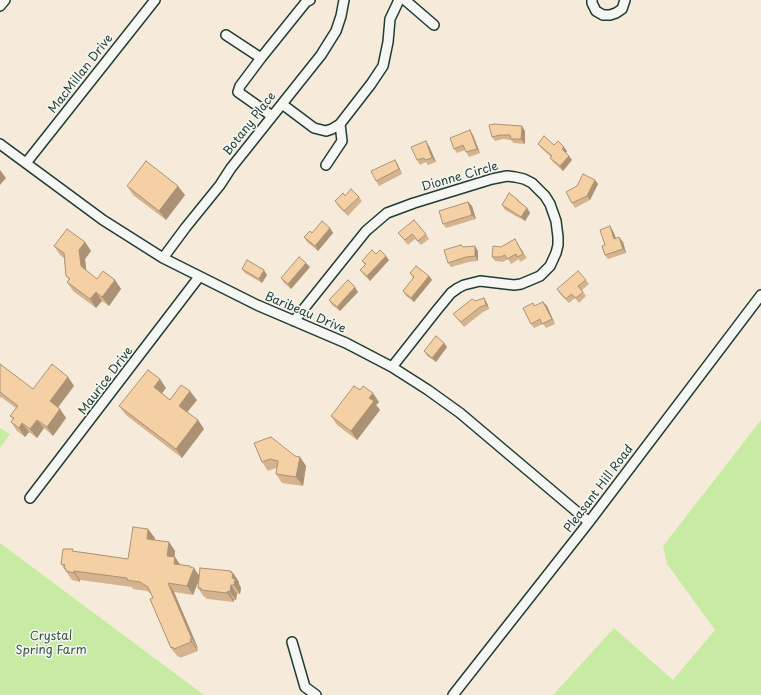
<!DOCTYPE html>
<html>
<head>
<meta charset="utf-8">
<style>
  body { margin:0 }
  canvas { display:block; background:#f6ebdb }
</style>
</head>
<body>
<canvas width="761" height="695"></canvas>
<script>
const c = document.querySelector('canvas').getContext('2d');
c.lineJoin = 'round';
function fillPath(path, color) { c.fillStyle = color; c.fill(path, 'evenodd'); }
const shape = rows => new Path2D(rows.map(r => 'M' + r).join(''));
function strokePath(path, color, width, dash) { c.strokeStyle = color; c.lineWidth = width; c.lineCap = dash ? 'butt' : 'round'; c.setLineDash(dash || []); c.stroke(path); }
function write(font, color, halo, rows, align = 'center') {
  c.font = font + ' "Playpen Sans",sans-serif'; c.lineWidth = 3; c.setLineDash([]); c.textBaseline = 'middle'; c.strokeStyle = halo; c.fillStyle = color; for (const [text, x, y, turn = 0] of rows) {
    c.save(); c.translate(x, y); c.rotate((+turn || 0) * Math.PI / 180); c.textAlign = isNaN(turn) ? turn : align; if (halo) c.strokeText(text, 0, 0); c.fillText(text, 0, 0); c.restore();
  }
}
fillPath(shape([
  [761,420,761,695,553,695,614,628,673,680,715,630,667,564,663,546],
  [0,428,10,434,0,448],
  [0,543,204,695,0,695]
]), '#c8eba4');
const minor = shape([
  [405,0,434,25],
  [592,0,592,3,596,11,603,15,610,15,616,13,622,9,625,0],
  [0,6,5,0],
  [226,35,261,58],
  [282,104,314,128,326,131,332,129,340,124,371,84,383,66,388,42,390,19,399,0],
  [272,116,238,92,240,86,261,58,306,2,310,0],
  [0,144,103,220,163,258,257,305,346,343,392,367,428,390,460,413,589,522],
  [26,163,155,0],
  [326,165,342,141,340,124],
  [163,258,186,227,220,185,231,168,321,55,336,31,341,16,344,0],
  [294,321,366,231,387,213,414,203,492,179,507,176,515,177,524,179,532,183,545,196,550,204,556,221,558,237,558,245,556,253,550,266,540,276,521,284,514,285,480,281,464,285,458,288,451,293,437,310,392,367],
  [30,498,199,277],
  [292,642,305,687,316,695],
  [453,695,589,522,761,295]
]);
strokePath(minor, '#1f3d34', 12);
strokePath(minor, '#f6f6f2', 9);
fillPath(shape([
  [489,125,525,131,525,144,514,143,511,140,503,139,495,141,492,137],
  [473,135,480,153,469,157,465,150,457,153,454,149],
  [538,144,554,145,567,151,566,153,572,160,563,171,553,162,550,158,551,157,541,148],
  [429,146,436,162,428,165,426,162,420,165,417,160],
  [395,160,398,165,402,174,379,186,376,181],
  [595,180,598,184,590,200,575,208,572,203],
  [127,186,185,195,166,220,133,195],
  [345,196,359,197,362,201,348,216,338,206,335,201],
  [517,199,520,202,527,208,530,213,525,221,505,210,502,205],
  [468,202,472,206,476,219,446,228,443,224],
  [610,226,613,231,616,238,619,237,623,242,626,253,608,259,605,255,605,245],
  [330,228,333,233,318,251,307,242,304,237,312,233],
  [398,233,426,234,429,239,421,245,415,239,408,245],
  [515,239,527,258,520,262,519,259,511,264,508,259,503,262,495,261,492,257,501,247],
  [85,242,91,251,85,259,86,271,97,279,115,280,121,289,109,306,102,301,96,308,73,291,67,282,69,280,66,276,64,258,60,255,54,246],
  [463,247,478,251,478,261,469,262,451,267,448,263],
  [376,254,389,260,370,281,364,275,360,270,365,265,362,261],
  [310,267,291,289,284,283,281,278],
  [242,269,267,275,262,283,245,273],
  [410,273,429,276,432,280,414,302,406,296,403,291,413,278],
  [586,280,589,284,582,290,586,296,579,303,575,298,569,303,560,294,557,289],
  [358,292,340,311,332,305,329,300],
  [484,298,487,303,489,309,483,312,464,327,453,314,475,301],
  [543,302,547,306,555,324,546,328,543,324,534,328,531,324,535,306],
  [444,343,447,347,436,362,427,356,424,351],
  [0,364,33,389,68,377,74,386,58,407,60,409,66,418,53,436,44,428,37,438,29,432,25,437,17,431,11,422,13,419,10,416,16,408,1,397,0,398],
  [166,388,162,393,170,400,197,400,187,412,198,420,204,429,182,458,126,415,119,406],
  [360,390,379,402,376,405,380,410,357,440,337,425,331,416],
  [254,443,295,456,300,457,306,466,303,486,282,483,276,474,277,469,276,468,268,471,262,462],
  [155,538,154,540,169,542,175,551,175,557,180,565,191,567,199,575,231,571,232,573,233,573,239,582,239,584,241,588,240,594,237,594,236,600,234,600,234,602,207,599,205,597,204,597,198,588,199,580,193,595,174,592,198,648,197,648,198,651,180,658,179,656,178,657,171,648,151,594,147,591,133,589,132,587,80,580,80,582,72,580,61,564,74,551,128,559]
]), '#d4b38e');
fillPath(shape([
  [522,126,525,131,525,144,521,139],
  [470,130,473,135,480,153,477,149],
  [426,141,429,146,436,162,432,158],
  [564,147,567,151,565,154,562,149],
  [569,156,572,160,563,171,560,166],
  [395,160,398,165,402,174,399,169],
  [0,170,6,178,0,185],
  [595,180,598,184,590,200,587,196],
  [178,186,185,195,166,220,159,211],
  [468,202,472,206,476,219,472,215],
  [527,208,530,213,525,221,521,217],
  [610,226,613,231,618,244,614,239],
  [330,228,333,233,318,251,315,246],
  [619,237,623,242,626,253,623,249],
  [85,242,91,251,85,259,87,275,81,266,79,250],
  [475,246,478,251,478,261,475,256],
  [386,256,389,260,370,281,367,276],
  [306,263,310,267,291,289,288,284],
  [264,270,267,275,262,283,259,279],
  [429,276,432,280,414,302,411,298],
  [115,280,121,289,109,306,102,297],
  [355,287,358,292,340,311,337,307],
  [96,292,102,301,96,308,90,299],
  [484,298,487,303,489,309,486,305],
  [543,302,547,306,555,324,552,319],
  [444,343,447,347,436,362,432,358],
  [68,377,74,386,56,410,50,401],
  [160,379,166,388,160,396,154,387],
  [190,391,197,400,185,415,179,406],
  [373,393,379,402,376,405,380,410,357,440,351,431,369,398],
  [60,409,66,418,53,436,47,427],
  [37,420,44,428,37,438,30,429],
  [198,420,204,429,182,458,176,449],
  [22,423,29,432,25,437,19,428],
  [300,457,306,466,303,486,296,477],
  [148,529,155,538,153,548,147,539],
  [169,542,175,551,173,565,167,556],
  [175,557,181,566,174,564],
  [190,566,193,569,194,568,200,577,193,595,187,586],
  [74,571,80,580,80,582,74,573],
  [231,571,233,574,233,573,239,582,239,584,241,588,240,594,234,585],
  [168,583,174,592,198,648,192,639],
  [231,585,237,594,236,600,230,592],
  [228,591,234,600,234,602,227,593],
  [190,639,197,648,198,651,191,642]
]), '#ac9274');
const building = shape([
  [494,124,522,126,521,139,511,139,510,135,500,135,492,137,489,125,494,124],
  [470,130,477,149,466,152,463,145,454,149,450,138,470,130],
  [544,136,554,145,558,141,564,147,562,149,569,156,560,166,550,158,552,156,538,144,544,136],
  [426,141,432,158,425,160,424,158,417,160,411,147,426,141],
  [395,160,399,169,376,181,371,171,395,160],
  [146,161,178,186,159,211,127,186,146,161],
  [583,174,595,180,587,196,572,203,566,192,577,186,583,174],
  [351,189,359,197,344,211,335,201,343,193,345,196,351,189],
  [509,193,517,199,517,200,527,208,521,217,502,205,509,193],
  [468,202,472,215,443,224,439,211,468,202],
  [414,220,426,234,418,241,412,234,405,240,398,233,414,220],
  [322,221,330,228,315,246,304,237,310,231,312,233,322,221],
  [610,226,614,239,619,237,623,249,605,255,602,246,605,245,600,230,610,226],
  [67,229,85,242,79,250,81,266,97,279,103,271,115,280,102,297,96,292,90,299,67,282,70,279,66,276,64,253,54,246,67,229],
  [515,239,523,254,517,257,516,254,507,259,505,255,500,257,492,257,493,246,501,247,515,239],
  [461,245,463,247,475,246,475,256,466,257,448,263,444,250,461,245],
  [372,250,376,254,380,250,386,256,367,276,360,270,366,264,362,261,372,250],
  [299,257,306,263,288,284,281,278,299,257],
  [247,260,264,270,259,279,242,269,247,260],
  [416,266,429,276,411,298,403,291,414,277,410,273,416,266],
  [578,271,586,280,578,286,583,292,576,298,571,294,566,299,557,289,578,271],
  [348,280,355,287,337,307,329,300,348,280],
  [484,298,486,305,480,307,461,322,453,314,472,299,475,301,484,298],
  [543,302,552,319,542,324,540,319,531,324,523,308,533,303,534,306,543,302],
  [436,336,444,343,432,358,424,351,436,336],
  [0,364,33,389,52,364,68,377,50,401,60,409,47,427,37,420,30,429,22,423,19,428,11,422,14,418,10,416,18,406,0,392,0,364],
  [148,370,160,379,154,387,170,400,181,385,190,391,179,406,198,420,176,449,119,406,148,370],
  [354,386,360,390,363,386,373,393,369,398,374,401,351,431,331,416,354,386],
  [271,437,295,456,300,457,296,477,276,474,278,461,270,459,262,462,254,443,271,437],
  [133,527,148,529,147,539,169,542,167,556,175,557,174,564,190,566,190,567,194,568,187,586,168,583,192,639,190,639,191,642,174,649,173,647,171,648,150,599,153,598,148,587,140,582,127,580,127,578,74,571,74,573,66,571,66,569,64,568,65,565,61,564,63,549,73,549,72,551,128,559,133,527],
  [200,568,231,571,231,573,233,573,232,578,235,579,234,585,231,585,230,592,228,591,227,593,201,590,201,588,198,588,200,568]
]);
fillPath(building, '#f6d0a5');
strokePath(building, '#ac9274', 1);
write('12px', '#1f3d34', '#f6f6f2', [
  ["MacMillan Drive",81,74,-52],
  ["Botany Place",250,124,-52],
  ["Dionne Circle",460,177,-16],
  ["Baribeau Drive",305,313,23],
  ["Maurice Drive",106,381,-53],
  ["Pleasant Hill Road",599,489,-53]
]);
write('12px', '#385745', '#f6f6f2', [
  ["Crystal",51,637],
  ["Spring Farm",51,651]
]);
</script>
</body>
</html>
